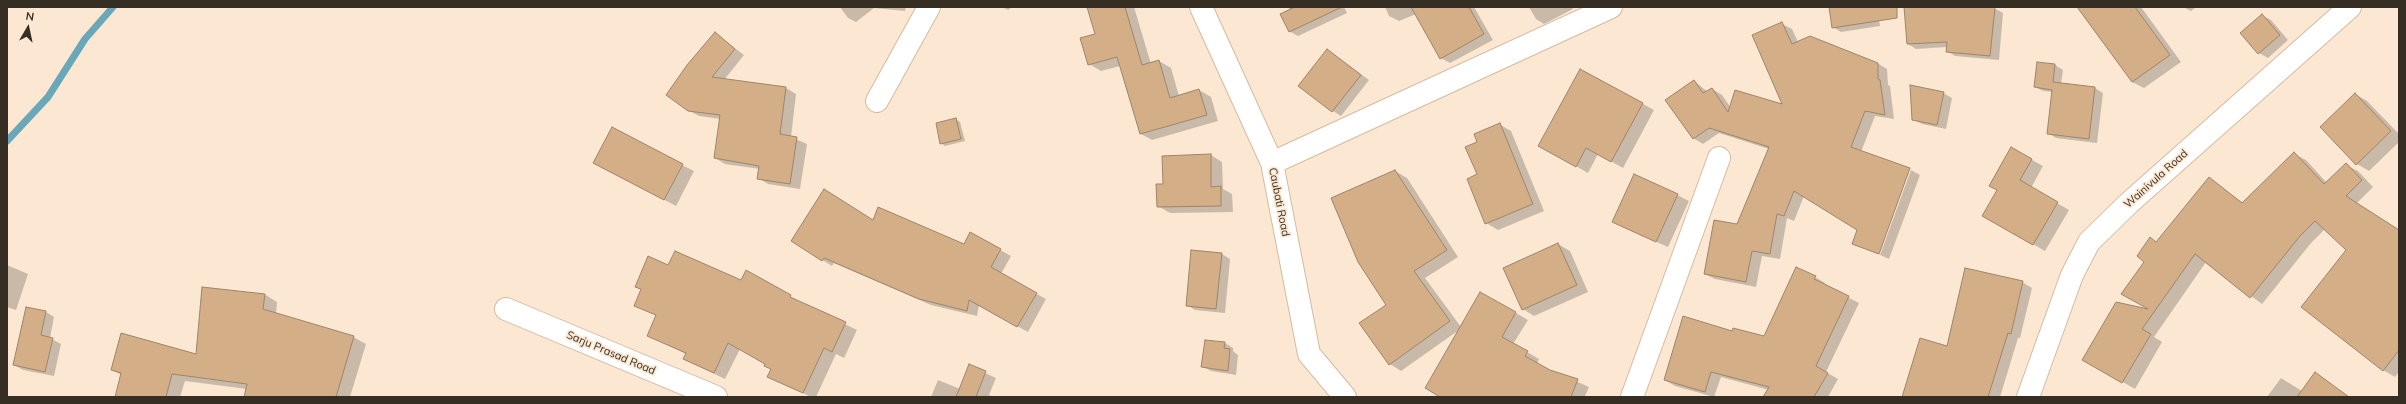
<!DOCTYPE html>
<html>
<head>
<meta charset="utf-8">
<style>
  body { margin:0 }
  #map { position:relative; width:2406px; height:404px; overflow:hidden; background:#fce8d2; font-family:Mulish,sans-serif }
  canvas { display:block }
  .frame { position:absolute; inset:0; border:8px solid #372e23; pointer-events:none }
  .north { position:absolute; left:8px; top:8px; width:40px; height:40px; -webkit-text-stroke:3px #fce8d2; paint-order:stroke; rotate:9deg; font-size:11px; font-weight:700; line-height:16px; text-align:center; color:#372e23 }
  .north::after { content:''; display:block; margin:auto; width:14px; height:18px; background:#372e23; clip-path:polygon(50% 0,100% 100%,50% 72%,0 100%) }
</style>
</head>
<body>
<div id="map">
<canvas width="2406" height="404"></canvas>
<div class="frame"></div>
<div class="north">N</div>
</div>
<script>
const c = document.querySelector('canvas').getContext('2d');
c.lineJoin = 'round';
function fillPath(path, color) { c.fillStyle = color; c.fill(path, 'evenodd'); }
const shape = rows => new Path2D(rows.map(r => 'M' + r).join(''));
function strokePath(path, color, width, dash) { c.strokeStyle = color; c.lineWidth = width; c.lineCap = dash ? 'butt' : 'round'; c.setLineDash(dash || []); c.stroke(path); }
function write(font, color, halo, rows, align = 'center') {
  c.font = font + ' Mulish,sans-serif'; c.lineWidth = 3.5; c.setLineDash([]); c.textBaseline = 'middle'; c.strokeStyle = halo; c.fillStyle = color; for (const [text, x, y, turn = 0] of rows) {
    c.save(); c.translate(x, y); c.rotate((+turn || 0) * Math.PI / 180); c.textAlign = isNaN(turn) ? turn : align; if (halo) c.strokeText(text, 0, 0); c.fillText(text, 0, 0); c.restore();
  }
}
fillPath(shape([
  [840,7,906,7,905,11,874,8,856,22,848,18],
  [1002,7,1012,7,1008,10],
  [1088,7,1134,7,1151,64,1159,61,1171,68,1179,96,1199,90,1211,97,1218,121,1152,140,1141,134,1120,66,1101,71,1089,64,1096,34],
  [1289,7,1344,7,1347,13,1298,36,1289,31],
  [1385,7,1474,7,1493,40,1450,63,1441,58,1416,14,1399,21,1389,16],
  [1529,7,1572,7,1573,9,1544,24,1536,19],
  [1830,7,1877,7,1880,26,1841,32,1833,27],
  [1905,7,1994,8,2003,13,1999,60,1955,56,1947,51,1947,47,1916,49,1908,44],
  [2091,7,2141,7,2181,62,2144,88,2132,82,2083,13],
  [2183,7,2196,7,2191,11],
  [2262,15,2271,20,2288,40,2268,58,2259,53,2242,33],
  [1782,24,1792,29,1798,42,1877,63,1887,69,1888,85,1890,86,1894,119,1875,116,1861,152,1910,169,1878,254,1853,244,1858,230,1804,196,1794,221,1787,218,1780,259,1762,256,1756,287,1715,279,1705,274,1738,226,1769,149,1719,133,1703,144,1693,138,1694,81,1708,92,1712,89,1722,95,1731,108,1784,106],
  [715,33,744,55,724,80,786,88,796,94,791,137,807,144,800,189,768,184,758,178,760,169,725,164,715,158,721,119,699,116,688,110],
  [1328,50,1369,80,1341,116,1333,111],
  [2055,65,2063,70,2061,84,2095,88,2103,93,2097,143,2056,138,2048,133,2053,92,2043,91,2035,87],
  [1581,70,1654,110,1623,168,1598,154,1588,173,1551,152],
  [1943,93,1952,98,1946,129,1922,124,1913,119],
  [2355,94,2367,101,2399,134,2399,142,2369,171,2357,164],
  [956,119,960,122,965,141,945,146,941,143],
  [1499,124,1511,131,1544,211,1498,230,1486,223,1478,175],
  [2012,149,2043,166,2031,188,2069,210,2045,251,1984,216,1998,190],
  [2294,154,2306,160,2327,183,2346,165,2358,171,2373,187,2357,203,2399,230,2399,372,2395,377,2383,370,2348,250,2325,229,2311,243,2262,304,2206,262,2154,337,2162,342,2135,389,2084,360,2152,311,2157,243,2209,178,2243,203],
  [1211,155,1222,162,1223,189,1232,194,1233,212,1170,213,1158,206,1164,185],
  [594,163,682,165,694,171,676,206],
  [1911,170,1920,175,1889,259,1880,255],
  [1395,171,1407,178,1458,257,1425,278,1461,327,1481,293,1528,320,1513,344,1539,359,1537,364,1589,387,1585,396,1587,397,1442,397,1459,330,1401,371,1390,364,1387,305],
  [1677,195,1689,201,1668,247,1625,228],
  [873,221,964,245,971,234,1011,256,1001,274,1046,299,1028,332,979,305,977,316,931,305,834,263,832,266,792,241],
  [1558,244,1570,251,1588,292,1534,316,1523,309],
  [1222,254,1230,259,1225,313,1195,310,1187,305],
  [7,265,28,274,16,310,7,307],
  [669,267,741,281,746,271,802,303,857,330,844,358,836,354,816,397,811,397,768,376,772,369,740,349,725,379,696,365,686,354,648,335,657,316,636,305],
  [1815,277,1825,283,1824,285,1859,303,1826,372,1838,379,1828,397,1764,397,1769,390,1721,377,1714,397,1675,386,1665,380,1733,332,1764,338],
  [2022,282,2032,288,2020,338,2018,338,2000,397,1903,397,1948,348],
  [264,294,277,302,276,314,353,337,366,344,350,397,245,397,247,389,185,381,180,397,116,397,122,375,112,370,197,355],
  [27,308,46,312,54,317,50,338,61,344,54,376,23,370,14,365],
  [1225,343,1233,348,1233,351,1238,355,1236,375,1211,371,1202,366],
  [970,366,996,378,989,395,994,397,931,397,938,380,960,389],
  [2315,374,2350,397,2267,397,2281,378,2302,391]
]), '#0003');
strokePath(shape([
  [7,141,48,97,85,39,113,7]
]), '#69a8b8', 7);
const building = shape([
  [1087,7,1125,7,1142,65,1159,60,1170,98,1199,89,1207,115,1140,134,1117,57,1088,65,1080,38,1095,34,1087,7],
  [1295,7,1342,7,1289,32,1280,14,1295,7],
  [1411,7,1469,7,1484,34,1440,59,1411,7],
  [1829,7,1897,7,1897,18,1832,28,1829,7],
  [1904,7,1995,7,1990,56,1946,52,1947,42,1907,44,1904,7],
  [2077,7,2135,7,2170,55,2132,82,2077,7],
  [2262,14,2280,35,2258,54,2240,33,2262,14],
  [1782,22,1792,44,1810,36,1878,63,1878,79,1880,80,1885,115,1865,111,1851,147,1910,168,1879,254,1852,244,1857,230,1794,191,1784,216,1777,214,1770,254,1752,251,1746,282,1704,274,1714,220,1737,224,1769,147,1709,128,1693,139,1665,100,1694,80,1703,93,1712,88,1728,112,1735,90,1782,104,1752,35,1782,22],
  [715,32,735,49,712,77,786,87,780,134,797,137,790,184,757,179,759,166,714,158,720,115,688,111,666,95,687,65,715,32],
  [1327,49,1361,75,1332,112,1298,86,1327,49],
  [2037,62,2055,64,2053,82,2095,87,2089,139,2047,134,2052,90,2034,87,2037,62],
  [1580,69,1643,103,1611,162,1586,148,1576,167,1538,146,1580,69],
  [1910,85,1944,92,1937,125,1912,120,1910,85],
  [2355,93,2391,131,2356,165,2320,127,2355,93],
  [956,118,961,139,940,144,936,123,956,118],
  [1500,123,1533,204,1485,224,1467,179,1477,174,1465,147,1477,142,1474,134,1500,123],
  [612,127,683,164,664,200,593,163,612,127],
  [2011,147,2032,159,2020,180,2058,202,2033,245,1982,216,1997,190,1989,186,2011,147],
  [2294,152,2324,184,2346,163,2362,180,2346,196,2399,230,2399,350,2383,371,2301,307,2346,250,2315,221,2300,236,2250,298,2195,254,2142,329,2151,334,2122,383,2082,360,2116,302,2148,309,2121,294,2144,262,2137,256,2150,237,2156,242,2209,177,2242,203,2294,152],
  [1211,154,1211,187,1221,186,1221,206,1157,207,1156,184,1163,184,1162,156,1211,154],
  [1395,170,1447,250,1414,271,1450,321,1389,365,1359,323,1386,305,1358,262,1331,198,1395,170],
  [1634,174,1678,194,1656,242,1612,222,1634,174],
  [824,189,873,220,878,207,964,244,970,232,1001,249,991,267,1037,293,1017,327,969,300,967,311,919,299,824,258,822,261,791,241,824,189],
  [1558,243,1577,285,1522,310,1503,268,1558,243],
  [1191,250,1222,253,1216,309,1186,306,1191,250],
  [675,251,741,280,746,270,791,295,790,297,846,322,832,352,824,348,803,393,767,377,771,369,764,366,765,364,728,343,714,373,683,359,686,353,647,336,656,315,634,306,641,289,635,287,648,256,668,265,675,251],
  [1796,267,1816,276,1814,279,1849,296,1816,366,1828,373,1814,397,1763,397,1769,387,1711,372,1705,392,1664,380,1683,316,1732,331,1733,328,1764,336,1796,267],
  [1965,268,2023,281,2011,334,2008,333,1988,397,1902,397,1920,338,1947,346,1965,268],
  [202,287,265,294,263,309,354,336,336,397,244,397,247,384,172,374,166,397,115,397,121,373,111,370,121,333,196,354,202,287],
  [1480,292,1516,312,1502,337,1528,351,1525,356,1550,370,1578,379,1571,397,1440,397,1425,388,1480,292],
  [26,307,46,311,41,335,53,338,45,372,13,365,26,307],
  [1205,340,1225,342,1224,348,1230,349,1228,371,1201,367,1205,340],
  [969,364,986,371,976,397,956,397,969,364],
  [2315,372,2349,397,2297,397,2315,372]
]);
fillPath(building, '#d3ae86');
strokePath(building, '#9c856b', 1);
const minor = shape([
  [1201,7,1272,163,1309,354,1345,397],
  [877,101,929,7],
  [1272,163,1611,7],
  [506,309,716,397],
  [1632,397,1719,158],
  [2028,397,2072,275,2089,242,2129,203,2350,7]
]);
strokePath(minor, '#d4bba0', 24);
strokePath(minor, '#fff', 22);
write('11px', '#372e23', '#fce8d2', [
  ["Wainivula Road",2156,179,-42],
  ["Caubati Road",1279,202,79],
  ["Sarju Prasad Road",611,353,23]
]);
</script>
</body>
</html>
